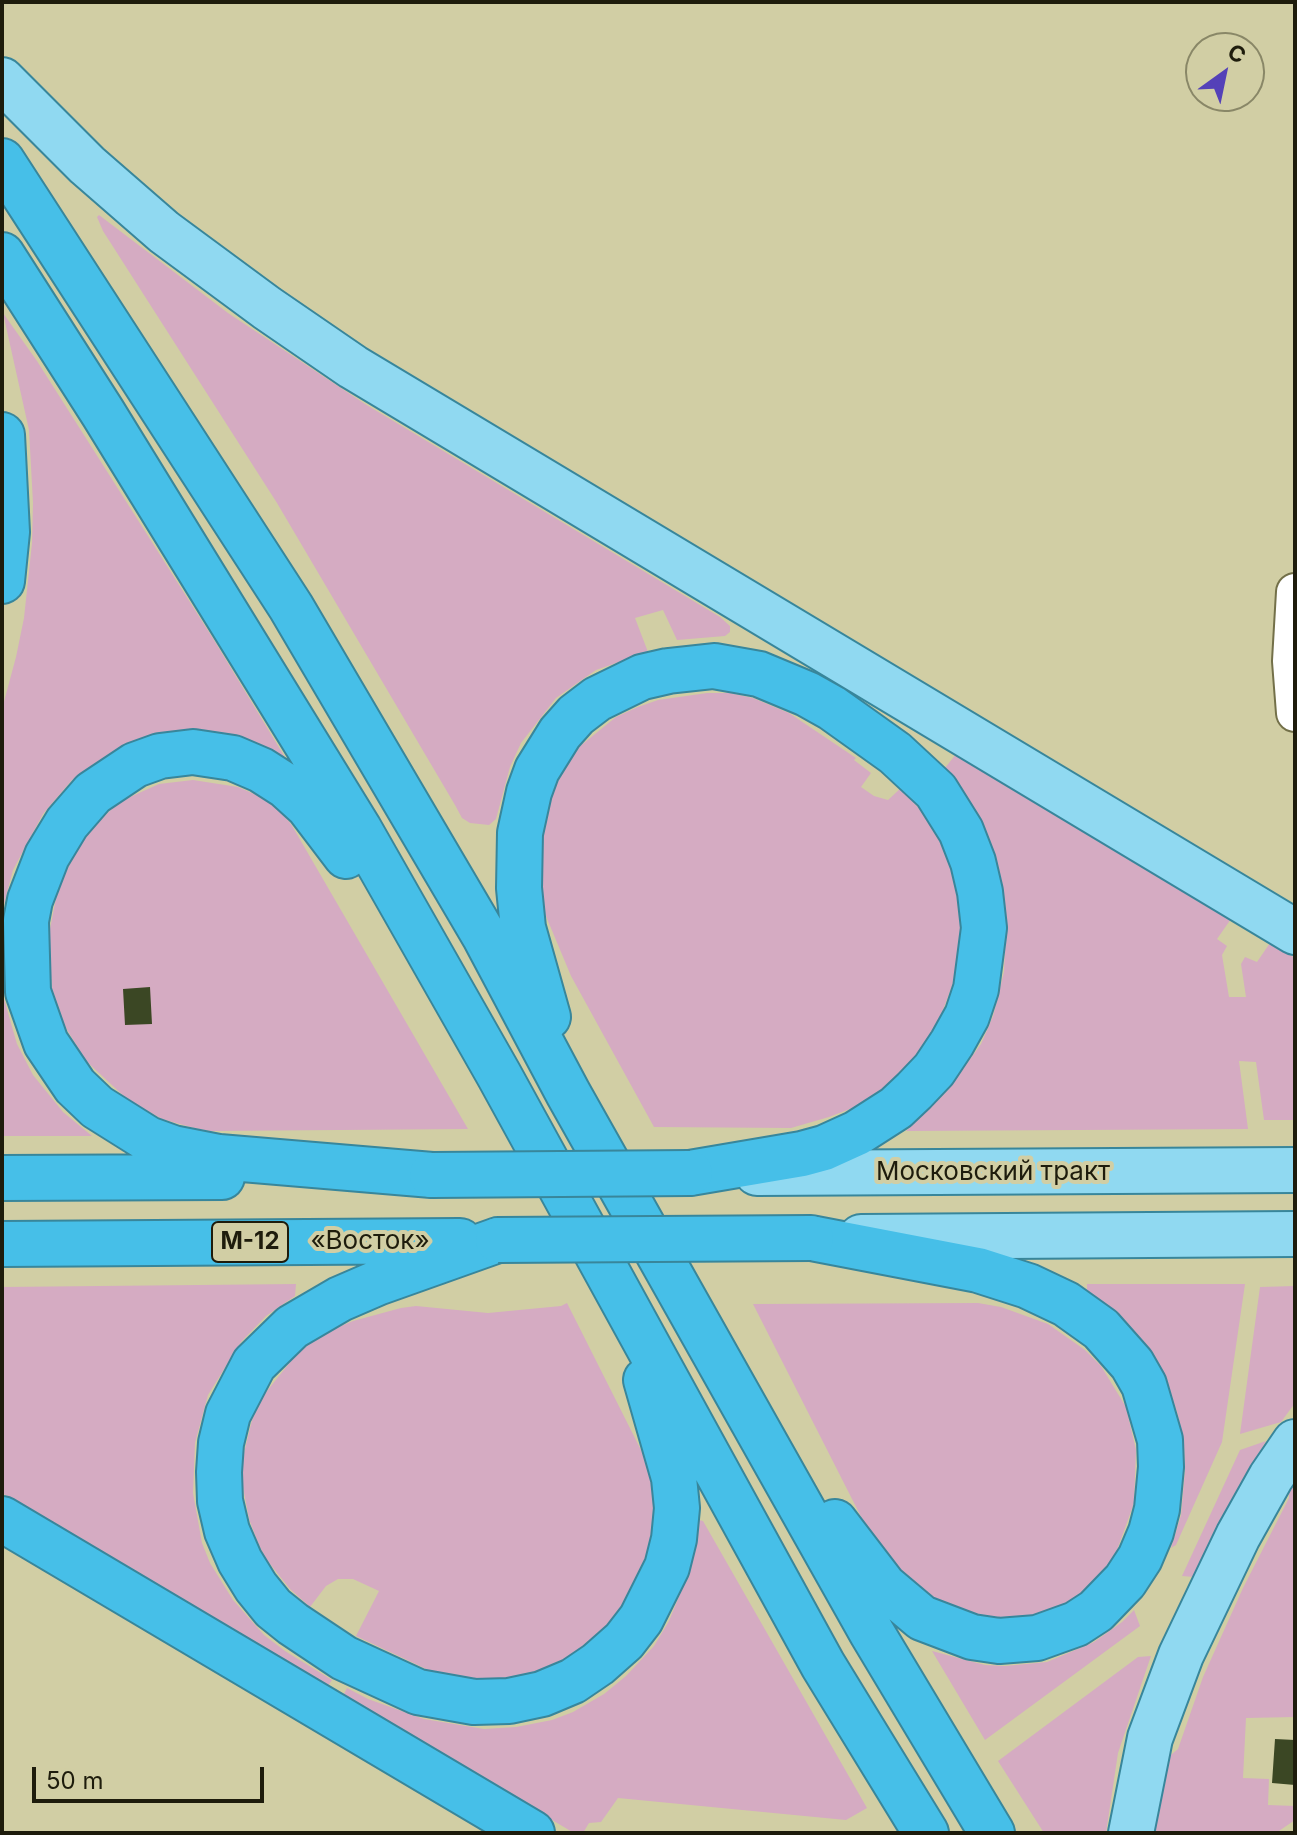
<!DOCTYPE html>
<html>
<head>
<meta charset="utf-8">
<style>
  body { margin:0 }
  #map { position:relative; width:1297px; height:1835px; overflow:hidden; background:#d1cea4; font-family:Inter,sans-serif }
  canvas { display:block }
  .frame { position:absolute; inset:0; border:4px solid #1e1c0c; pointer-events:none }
  .north { position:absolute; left:1185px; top:32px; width:80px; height:80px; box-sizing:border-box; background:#d1cea4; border:2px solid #898767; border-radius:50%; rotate:33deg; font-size:22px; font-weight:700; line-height:32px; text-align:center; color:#1e1c0c }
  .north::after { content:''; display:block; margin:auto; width:28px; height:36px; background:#5441b8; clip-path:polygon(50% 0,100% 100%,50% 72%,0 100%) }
  .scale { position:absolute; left:32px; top:1767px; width:232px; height:36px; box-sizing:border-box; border:4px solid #1e1c0c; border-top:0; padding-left:10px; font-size:24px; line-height:28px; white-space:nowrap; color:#1e1c0c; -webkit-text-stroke:6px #d1cea4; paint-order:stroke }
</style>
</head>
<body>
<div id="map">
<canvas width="1297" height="1835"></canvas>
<div class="frame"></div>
<div class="north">С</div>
<div class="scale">50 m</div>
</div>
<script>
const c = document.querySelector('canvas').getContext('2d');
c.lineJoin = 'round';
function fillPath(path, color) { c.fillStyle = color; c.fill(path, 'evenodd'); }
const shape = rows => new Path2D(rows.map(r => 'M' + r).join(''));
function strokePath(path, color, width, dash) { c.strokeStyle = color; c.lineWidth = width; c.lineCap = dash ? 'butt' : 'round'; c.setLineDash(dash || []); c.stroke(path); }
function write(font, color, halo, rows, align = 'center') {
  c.font = font + ' Inter,sans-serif'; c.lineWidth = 8; c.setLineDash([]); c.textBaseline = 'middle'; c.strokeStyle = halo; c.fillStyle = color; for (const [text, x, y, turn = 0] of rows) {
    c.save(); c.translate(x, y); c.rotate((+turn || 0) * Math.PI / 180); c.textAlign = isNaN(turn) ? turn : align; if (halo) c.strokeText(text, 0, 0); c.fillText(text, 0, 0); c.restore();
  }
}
fillPath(shape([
  [99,215,228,313,365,404,720,617,730,626,730,632,725,636,677,640,663,610,635,618,648,652,596,670,556,698,521,743,510,767,496,819,489,825,470,823,462,818,455,805,277,503,103,231,97,217],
  [3,313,37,361,214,640,286,759,242,738,200,729,155,733,123,746,72,780,43,814,13,870,2,912,2,709,16,657,24,618,32,543,33,503,29,430],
  [707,693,730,693,753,698,789,713,856,758,854,760,871,773,861,787,874,796,888,800,901,788,923,813,947,853,959,901,961,928,954,981,938,1023,910,1065,891,1083,855,1107,829,1117,791,1128,654,1127,571,976,543,909,540,880,542,828,555,786,579,747,616,717,638,707,658,700],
  [956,754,1231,919,1217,939,1227,946,1222,955,1229,997,1246,997,1241,964,1245,957,1257,962,1270,943,1295,958,1295,1120,1264,1120,1256,1062,1239,1061,1248,1129,906,1131,946,1092,981,1044,993,1016,1004,972,1006,919,998,865,973,809,945,768],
  [193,780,238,787,261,797,280,811,291,824,468,1129,210,1131,194,1128,162,1119,128,1100,85,1060,63,1023,52,989,48,939,58,888,80,843,89,831,119,802,159,784],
  [2,992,17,1044,33,1075,63,1112,92,1136,2,1136],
  [296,1284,295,1296,266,1316,241,1342,208,1395,195,1443,193,1493,202,1543,210,1563,233,1600,264,1635,285,1651,332,1680,328,1686,2,1493,2,1287],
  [1087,1284,1245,1284,1222,1442,1176,1545,1171,1548,1181,1515,1185,1470,1184,1447,1177,1412,1166,1382,1146,1347,1116,1314,1087,1290],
  [1295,1286,1295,1403,1281,1422,1240,1434,1260,1287],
  [567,1303,644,1456,656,1494,658,1513,648,1562,617,1620,581,1652,540,1674,493,1682,441,1676,356,1636,379,1591,353,1579,338,1579,326,1586,310,1607,290,1589,266,1559,258,1543,249,1519,241,1477,243,1457,252,1420,263,1396,295,1356,312,1341,331,1330,353,1321,401,1308,416,1306,488,1313,561,1306],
  [978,1303,1001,1307,1048,1324,1085,1350,1101,1366,1126,1407,1136,1450,1134,1503,1116,1553,1101,1575,1086,1591,1045,1615,997,1622,923,1598,882,1558,753,1304],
  [1266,1441,1235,1495,1194,1577,1182,1576,1240,1450],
  [1295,1479,1295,1717,1246,1718,1243,1778,1269,1779,1268,1805,1295,1806,1295,1820,1276,1833,1151,1833,1166,1759,1178,1749,1203,1677,1243,1588,1289,1498,1289,1488],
  [699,1520,703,1521,867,1808,846,1820,618,1798,601,1822,589,1823,583,1833,574,1833,343,1696,347,1688,368,1699,424,1719,484,1729,516,1727,552,1720,573,1712,604,1694,626,1676,654,1646,669,1621,690,1569],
  [1134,1610,1140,1626,985,1740,932,1651,985,1665,1005,1666,1047,1662,1094,1642,1122,1622],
  [1151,1656,1118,1753,1106,1833,1044,1833,998,1761,1138,1657]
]), '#d5abc2');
fillPath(shape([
  [150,987,152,1024,125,1025,123,989],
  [1275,1739,1295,1740,1295,1785,1272,1783]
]), '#3b4724');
const minor = shape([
  [1295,592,1291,661,1295,713]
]);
const major = shape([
  [2,80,87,165,164,232,267,308,353,367,1295,932],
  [757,1173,1295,1170],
  [861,1237,1295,1234],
  [1131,1833,1150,1738,1181,1655,1238,1536,1271,1477,1295,1442]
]);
const highway = shape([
  [2,161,291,607,484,935,568,1093,872,1633,992,1833],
  [2,255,103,413,359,829,499,1075,823,1665,926,1833],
  [2,435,7,532,2,581],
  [346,856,308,806,286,786,261,770,233,758,193,752,160,756,135,765,93,793,67,823,47,856,30,900,26,921,28,992,46,1043,75,1086,97,1107,148,1139,173,1148,219,1157,432,1175],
  [548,1017,523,928,519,888,520,833,529,792,537,770,560,733,576,715,597,699,642,677,668,671,714,666,759,674,807,694,832,708,895,753,936,791,961,831,973,862,980,892,984,928,976,989,967,1016,952,1043,934,1070,914,1091,896,1108,857,1133,824,1148,802,1154,690,1173],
  [2,1178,222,1177],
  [811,1238,978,1270,1028,1286,1066,1304,1101,1329,1132,1364,1144,1385,1160,1440,1161,1467,1157,1509,1151,1532,1140,1558,1125,1581,1096,1611,1076,1624,1037,1638,999,1641,972,1637,922,1618,884,1586,835,1522],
  [498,1240,377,1283,340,1299,292,1327,254,1364,228,1414,221,1443,219,1472,220,1501,227,1531,240,1561,256,1587,273,1608,293,1624,344,1658,418,1692,474,1702,509,1701,542,1694,573,1681,598,1664,624,1641,641,1619,667,1567,674,1539,677,1508,674,1478,646,1380],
  [2,1244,460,1241],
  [2,1519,532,1833]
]);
strokePath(minor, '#737049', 40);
strokePath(major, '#38869b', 48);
strokePath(highway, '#38869b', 48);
strokePath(minor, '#fff', 36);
strokePath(major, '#90d9f1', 44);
strokePath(highway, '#46bfe8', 44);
const highwayBridge = shape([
  [432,1175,690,1173],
  [498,1240,811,1238]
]);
strokePath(highwayBridge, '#38869b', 48, []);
strokePath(highwayBridge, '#46bfe8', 44);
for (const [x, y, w] of [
  [250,1242,76]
]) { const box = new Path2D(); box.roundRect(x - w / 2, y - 20, w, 40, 6); c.fillStyle = '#d1cea4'; c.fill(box); strokePath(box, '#1e1c0c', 2); }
write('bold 24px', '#1e1c0c', null, [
  ["М-12",250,1242]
]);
write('26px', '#1e1c0c', '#d1cea4', [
  ["Московский тракт",993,1172],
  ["«Восток»",370,1241]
]);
</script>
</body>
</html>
